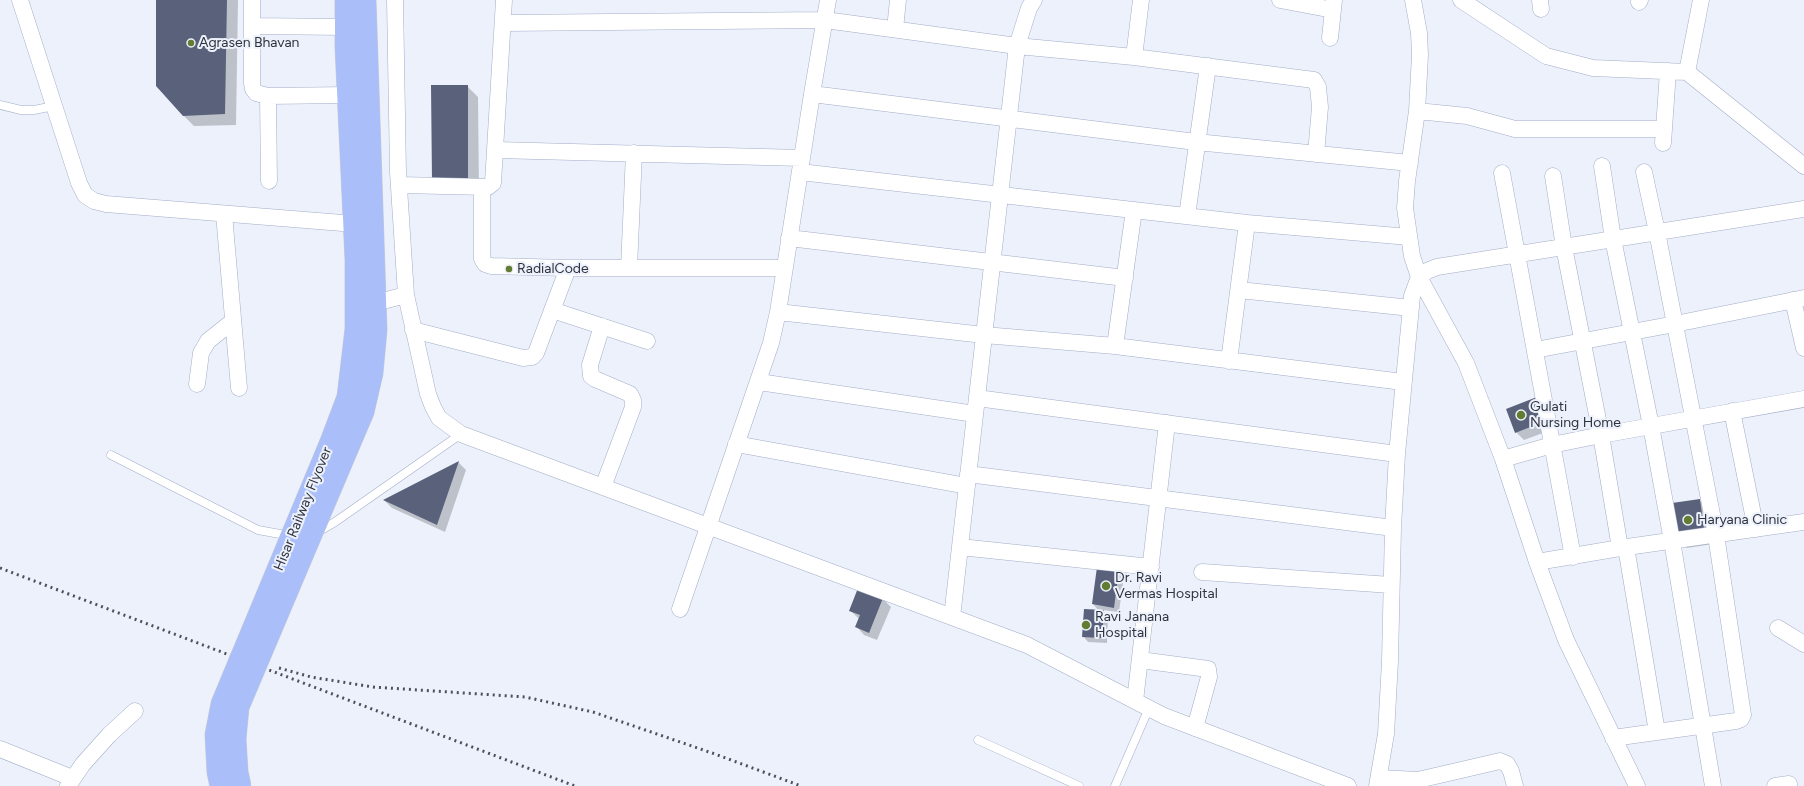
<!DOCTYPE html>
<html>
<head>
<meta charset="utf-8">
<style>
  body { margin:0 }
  canvas { display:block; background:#ecf1fc }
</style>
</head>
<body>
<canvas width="1804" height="786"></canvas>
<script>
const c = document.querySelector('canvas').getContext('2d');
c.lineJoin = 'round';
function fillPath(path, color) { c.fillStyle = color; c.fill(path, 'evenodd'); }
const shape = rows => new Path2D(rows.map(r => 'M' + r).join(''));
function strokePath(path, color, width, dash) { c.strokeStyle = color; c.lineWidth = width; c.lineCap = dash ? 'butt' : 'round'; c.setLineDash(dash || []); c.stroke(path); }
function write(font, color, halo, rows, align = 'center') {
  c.font = font + ' Figtree,sans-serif'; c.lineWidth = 4; c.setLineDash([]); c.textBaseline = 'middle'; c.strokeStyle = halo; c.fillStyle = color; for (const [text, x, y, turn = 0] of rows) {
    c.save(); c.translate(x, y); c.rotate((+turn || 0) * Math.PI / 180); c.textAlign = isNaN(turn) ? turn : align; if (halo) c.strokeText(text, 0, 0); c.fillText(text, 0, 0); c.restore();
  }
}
fillPath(shape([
  [157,0,238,0,236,125,194,126,183,115],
  [467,86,478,97,479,192,444,192],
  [1550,404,1559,427,1524,440,1516,432],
  [458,462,466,470,445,532,392,508,385,501],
  [1699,500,1708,508,1713,544,1687,548,1678,540],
  [1119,571,1124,576,1119,612,1102,610,1108,616,1107,643,1088,642,1083,636,1099,611,1093,604],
  [883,599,891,607,877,640,864,635,856,626,859,619,850,610]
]), '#0003');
fillPath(shape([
  [156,0,227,0,225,114,183,116,156,86],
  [431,85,468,85,468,181,432,181],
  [1542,395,1551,419,1515,433,1506,409],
  [459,461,437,525,383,500],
  [1700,499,1705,536,1678,540,1672,503],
  [1097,567,1119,570,1114,608,1092,604],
  [858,588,883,598,869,633,855,627,860,615,849,611],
  [1084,609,1104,610,1102,638,1082,637]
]), '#59627a');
const service = shape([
  [0,105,21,110,34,110,54,106],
  [111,455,258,530,291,536],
  [316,533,335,522,461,434],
  [978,740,1079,786],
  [1115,786,1149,708]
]);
const minor = shape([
  [20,0,79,183,85,195,94,201,106,204,355,224],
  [252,0,252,83,253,89,256,93,268,96,348,95],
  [1280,0,1333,10],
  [1413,0,1419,33,1420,55,1417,111,1407,181,1405,208,1412,256,1419,277,1466,363,1503,459,1537,562,1566,640,1637,786],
  [1461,0,1546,56,1593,68,1687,72,1804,166],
  [1540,0,1541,9],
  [1639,2,1640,0],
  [504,23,825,20,1017,46,1134,57,1314,80,1318,87,1320,107,1316,154],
  [252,26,346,27],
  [895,29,898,0],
  [1330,38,1334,0],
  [1134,57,1141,0],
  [1687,72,1701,0],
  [812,94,1196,142,1410,163],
  [268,96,269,181],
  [1417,111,1467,116,1515,129,1664,129],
  [1663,143,1668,71],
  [496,150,802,158],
  [1602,166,1613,239,1651,426,1672,541,1713,786],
  [800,172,1247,223,1409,237],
  [1502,173,1573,557],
  [1553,176,1564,247,1601,435,1620,548],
  [399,185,488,187,493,183,504,0],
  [482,187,482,259,485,264,491,266,568,268,785,268],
  [224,214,239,388],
  [1187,216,1208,66],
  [789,238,1125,278],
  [629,268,634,153],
  [1239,290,1411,308],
  [406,295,428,394,433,407,439,418,461,434,1027,645,1164,716,1348,786],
  [1793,300,1804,348],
  [375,303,406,295,398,172,395,0],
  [552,310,647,341],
  [778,312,984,335,1115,346,1403,382],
  [602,326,590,365,591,376,595,379,630,394,633,400,633,407,603,487],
  [413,330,523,358,532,357,536,353,568,268],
  [1115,346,1134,210],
  [1535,350,1675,324,1804,298],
  [1229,361,1247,223],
  [759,382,975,414],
  [197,384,201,353,208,341,233,321],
  [977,398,1397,454],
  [1732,411,1756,529],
  [736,444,967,486],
  [1503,459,1552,445,1601,435,1804,399],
  [968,474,1393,528],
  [960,547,1151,567],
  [1626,547,1657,732],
  [1537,562,1620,548,1804,522],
  [1202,572,1391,585],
  [680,609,771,343,778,312,812,94,828,0],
  [952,617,1017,46,1029,8,1034,0],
  [1778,628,1804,644],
  [1140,660,1208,669,1209,677,1195,728],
  [1135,701,1167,423],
  [1613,738,1736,721,1741,719,1743,715,1716,535,1657,232,1644,172],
  [0,749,72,778],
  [1379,778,1418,780,1500,761,1507,764,1511,771,1515,786],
  [68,786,83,764,109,735,135,711],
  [1377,786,1386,734,1390,661,1393,528,1397,454,1412,296,1419,277,1427,271,1437,267,1804,209],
  [1775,786,1789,784]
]);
const primary = shape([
  [331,442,348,397,356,329,356,260,346,47,346,0],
  [348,447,363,412,372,373,376,330,365,0]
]);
strokePath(service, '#a3adc7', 9);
strokePath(minor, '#a3adc7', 17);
strokePath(primary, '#cdced0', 23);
strokePath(service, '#fff', 8);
strokePath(minor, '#fff', 16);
strokePath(primary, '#aabefa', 22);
strokePath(shape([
  [0,568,575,786],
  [279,668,311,677,373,687,525,697,593,712,715,754,801,786]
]), '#4d515b', 3, [2, 4]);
const primaryBridge = shape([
  [221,786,218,772,216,735,222,704,331,442],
  [240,786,237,772,235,739,238,707,348,447]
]);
strokePath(primaryBridge, '#cdced0', 23, []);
strokePath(primaryBridge, '#aabefa', 22);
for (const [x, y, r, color] of [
  [191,43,4,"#627d32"],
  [509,269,4,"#627d32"],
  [1521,415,5,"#627d32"],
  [1688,520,5,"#627d32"],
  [1106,586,5,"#627d32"],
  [1086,625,5,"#627d32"]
]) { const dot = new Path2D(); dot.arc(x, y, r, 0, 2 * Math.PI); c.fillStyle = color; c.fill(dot); strokePath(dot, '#ecf1fc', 1.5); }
write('14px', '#2f333d', '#ecf1fc', [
  ["Agrasen Bhavan",199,43],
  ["RadialCode",517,269],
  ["Gulati",1530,407],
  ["Nursing Home",1530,423],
  ["Haryana Clinic",1697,520],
  ["Dr. Ravi",1115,578],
  ["Vermas Hospital",1115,594],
  ["Ravi Janana",1095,617],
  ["Hospital",1095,633]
], 'left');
write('14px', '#2f333d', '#ecf1fc', [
  ["Hisar Railway Flyover",303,509,-68]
]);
</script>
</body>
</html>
